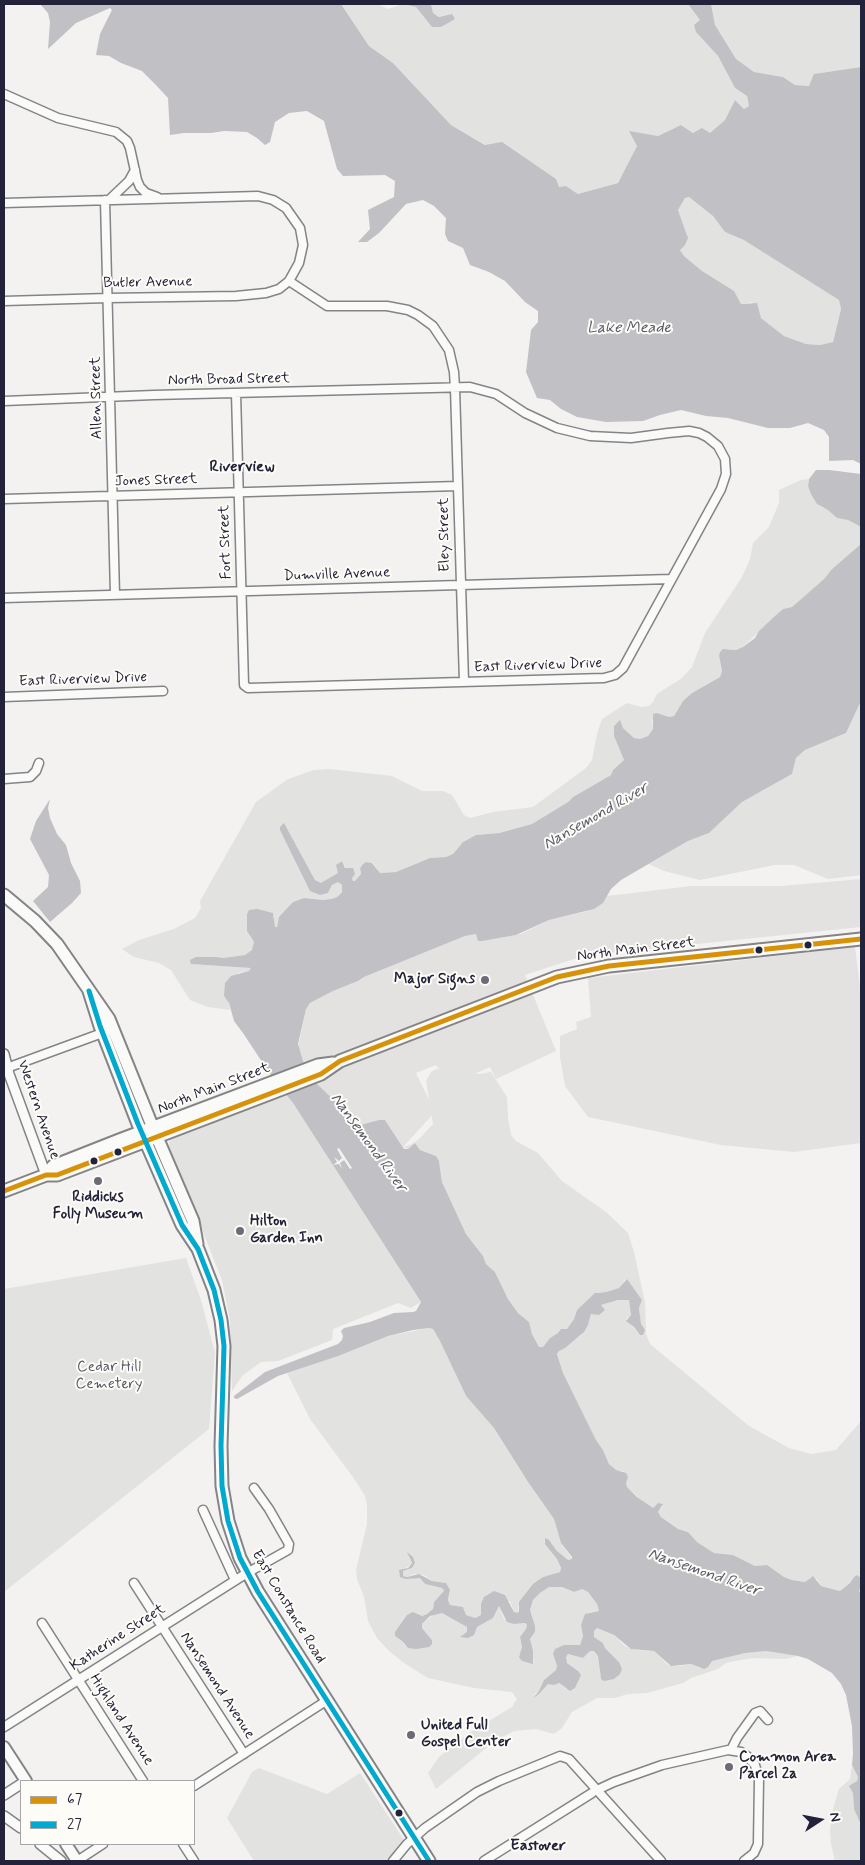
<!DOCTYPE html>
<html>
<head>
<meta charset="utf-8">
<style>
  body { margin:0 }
  #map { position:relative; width:865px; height:1865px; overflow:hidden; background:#f3f2f0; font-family:Mynerve,sans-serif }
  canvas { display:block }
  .frame { position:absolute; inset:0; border:5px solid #22223b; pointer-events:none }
  .legend { position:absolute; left:20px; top:1780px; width:175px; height:65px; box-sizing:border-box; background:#fdfcf7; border:1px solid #a5a5ac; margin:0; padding:6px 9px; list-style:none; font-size:15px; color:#22223b }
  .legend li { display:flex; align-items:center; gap:10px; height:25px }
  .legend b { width:25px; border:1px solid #a5a5ac }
  .north { position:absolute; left:795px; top:1795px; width:50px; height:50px; -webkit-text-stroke:4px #fdfcf7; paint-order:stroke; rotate:79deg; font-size:14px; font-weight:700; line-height:20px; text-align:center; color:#22223b }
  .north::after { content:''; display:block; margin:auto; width:18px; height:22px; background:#22223b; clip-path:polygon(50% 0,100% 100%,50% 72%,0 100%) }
</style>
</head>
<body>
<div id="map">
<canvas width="865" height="1865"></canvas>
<div class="frame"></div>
<ul class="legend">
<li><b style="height:6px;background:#d79209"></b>67</li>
<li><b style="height:6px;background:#00a9ce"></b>27</li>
</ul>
<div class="north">N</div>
</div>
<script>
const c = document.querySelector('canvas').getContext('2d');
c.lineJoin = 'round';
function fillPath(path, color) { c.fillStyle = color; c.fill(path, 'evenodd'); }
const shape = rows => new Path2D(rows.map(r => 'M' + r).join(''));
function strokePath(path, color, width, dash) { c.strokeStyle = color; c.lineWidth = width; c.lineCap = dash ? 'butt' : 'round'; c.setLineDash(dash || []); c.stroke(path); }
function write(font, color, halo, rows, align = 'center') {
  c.font = font + ' Mynerve,sans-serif'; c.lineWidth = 4; c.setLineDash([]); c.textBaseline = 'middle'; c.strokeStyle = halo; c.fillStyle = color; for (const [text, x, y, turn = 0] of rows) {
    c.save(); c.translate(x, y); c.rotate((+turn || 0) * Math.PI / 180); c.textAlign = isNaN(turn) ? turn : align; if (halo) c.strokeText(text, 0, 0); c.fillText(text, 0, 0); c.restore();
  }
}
fillPath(shape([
  [861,879,861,927,610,953,577,958,525,975,556,1051,496,1079,490,1067,452,1084,436,1065,416,1073,435,1112,403,1147,385,1120,379,1120,360,1125,332,1100,317,1084,303,1061,298,1048,306,1009,310,1003,333,991,358,981,364,977,465,936,476,934,498,938,521,934,549,920,588,911,603,903,607,896,691,886,781,886],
  [855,947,861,996,861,1143,794,1152,721,1145,588,1117,565,1086,560,1057,560,1036,577,1029,576,1022,591,1017,588,978]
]), '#e3e2e1');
fillPath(shape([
  [341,4,378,4,388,9,403,4,416,7,432,27,452,14,439,17,433,13,431,4,688,4,701,21,696,32,718,56,735,88,747,96,749,106,744,109,735,100,725,120,710,133,693,133,681,125,658,136,630,132,637,146,618,183,578,194,566,186,559,187,451,125,393,63,369,46],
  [711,4,861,4,861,67,821,73,810,86,795,85,783,77,754,72,736,60,715,25],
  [689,197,713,216,725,232,745,240,839,300,841,309,833,342,820,345,806,344,784,336,761,318,752,302,741,304,684,256,680,250,686,232,678,210,685,198],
  [809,479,808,486,821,507,828,509,837,518,848,520,861,527,861,544,832,569,824,579,792,607,783,609,743,647,736,650,729,649,719,656,722,671,720,677,692,693,683,701,674,716,669,717,657,713,652,721,653,729,648,736,640,739,634,738,623,728,620,721,614,726,614,736,624,760,613,770,611,775,573,797,568,802,532,824,498,833,476,835,463,842,453,854,446,857,430,858,396,872,380,873,373,863,366,862,363,864,360,868,361,874,355,881,353,881,342,861,339,862,338,873,321,884,315,880,284,823,320,895,328,893,332,885,338,882,342,885,343,890,337,897,331,899,323,900,304,898,293,902,278,921,277,927,274,927,273,925,274,915,247,914,247,931,254,942,253,950,245,955,223,958,217,957,192,964,252,968,249,971,238,973,224,996,229,1003,230,1010,208,1007,190,1000,171,970,159,963,134,957,122,949,139,940,174,929,195,918,201,908,200,901,256,802,288,779,314,770,329,769,392,776,422,791,443,791,452,795,464,815,470,818,493,812,533,807,586,768,592,760,597,734,602,719,627,703,641,707,649,706,653,702,657,694,682,678,692,667,705,633,742,577,750,559,753,543,769,527,779,503,779,490,801,480],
  [861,701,861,875,828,879,794,865,775,865,700,880,664,871,649,864,688,841,709,833,742,802,792,774,796,758,805,750,846,733],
  [436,1069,480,1074,491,1072,507,1097,508,1118,511,1135,516,1141,538,1153,562,1181,606,1212,628,1233,634,1252,645,1302,646,1334,650,1344,749,1426,789,1448,811,1454,836,1450,861,1421,861,1578,857,1575,854,1577,850,1583,840,1591,821,1586,817,1579,811,1577,805,1582,792,1580,784,1577,767,1565,755,1566,733,1555,714,1553,697,1542,688,1532,678,1529,661,1517,658,1512,663,1506,658,1503,653,1508,649,1507,627,1487,623,1471,616,1471,609,1464,603,1450,596,1440,563,1373,557,1354,559,1351,581,1335,588,1325,591,1314,601,1305,618,1300,629,1300,631,1315,626,1319,640,1335,641,1325,639,1308,642,1300,626,1279,619,1288,606,1292,598,1292,577,1310,574,1319,567,1329,550,1338,543,1347,539,1347,532,1334,529,1322,518,1313,508,1299,495,1272,486,1264,483,1256,466,1234,442,1182,439,1161,436,1156,420,1150,415,1143,408,1149,403,1147,410,1145,419,1139,433,1124,426,1081,431,1072],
  [281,1095,282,1097,288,1095,421,1302,411,1308,398,1303,333,1329,332,1340,278,1361,261,1362,242,1376,232,1391,230,1320,222,1280,169,1146,169,1142,173,1137],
  [186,1258,201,1300,215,1353,209,1429,4,1592,4,1289],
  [429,1328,433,1329,440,1341,466,1396,494,1428,528,1482,554,1519,561,1543,572,1559,568,1560,557,1551,549,1540,544,1541,557,1559,561,1569,560,1572,543,1577,518,1607,519,1612,517,1614,514,1612,510,1601,481,1604,481,1615,475,1618,466,1615,463,1607,450,1605,448,1600,450,1594,446,1583,432,1581,424,1575,414,1574,407,1577,403,1576,403,1571,412,1568,415,1563,408,1556,412,1563,399,1574,406,1579,420,1577,425,1584,442,1588,444,1592,434,1602,433,1609,427,1614,422,1616,413,1612,395,1636,402,1641,405,1646,432,1640,422,1628,422,1624,434,1614,442,1613,456,1620,467,1627,467,1632,493,1618,499,1606,504,1619,514,1624,525,1623,527,1625,526,1629,520,1637,522,1647,519,1657,534,1663,530,1639,535,1632,535,1626,530,1610,533,1600,540,1593,549,1587,562,1587,574,1592,582,1589,588,1592,597,1604,599,1611,588,1613,581,1625,583,1636,580,1645,564,1645,553,1654,557,1666,556,1670,544,1680,539,1691,533,1696,539,1694,548,1684,559,1683,566,1689,578,1671,567,1663,565,1657,567,1654,583,1658,590,1651,594,1651,598,1656,601,1679,619,1662,605,1648,603,1643,594,1637,594,1631,597,1628,614,1635,625,1646,636,1650,654,1651,668,1665,680,1666,691,1664,700,1668,708,1667,711,1661,745,1653,766,1651,798,1656,785,1659,753,1658,735,1661,726,1663,718,1669,691,1678,683,1683,647,1693,628,1694,615,1698,597,1698,572,1712,562,1728,554,1734,536,1729,514,1731,495,1741,436,1789,428,1773,439,1757,469,1733,512,1707,517,1699,512,1692,474,1688,428,1678,404,1663,389,1651,377,1638,368,1621,364,1597,357,1579,356,1570,367,1524,367,1505,365,1496,355,1480,310,1419,287,1373,388,1336],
  [852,1765,858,1777,853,1793,854,1809,861,1825,861,1861,835,1861,831,1844,830,1830,833,1809,839,1789,850,1779],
  [259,1768,327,1794,360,1773,404,1840,388,1861,254,1861,227,1818,252,1772]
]), '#e2e2e1');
fillPath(shape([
  [40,4,341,4,369,46,393,63,451,125,485,145,502,142,556,179,559,187,566,186,578,194,618,183,637,146,629,131,658,136,681,125,693,133,702,128,710,133,725,120,735,100,744,109,749,106,747,96,735,88,718,56,696,32,694,25,700,20,688,4,711,4,715,25,736,59,754,72,783,77,795,85,809,86,814,74,861,67,861,464,853,460,829,461,829,437,824,430,808,423,790,428,768,428,728,418,706,416,681,410,660,415,643,421,606,422,577,417,561,409,550,400,537,398,526,372,531,330,538,322,538,311,525,302,505,281,489,272,470,265,463,248,448,241,445,234,446,218,434,206,423,200,406,204,379,233,367,242,358,242,370,229,368,210,394,197,395,181,385,175,343,176,337,169,324,121,307,111,289,113,275,122,270,142,265,145,257,138,247,132,224,131,211,133,184,133,170,135,168,98,155,84,142,71,121,63,109,56,96,55,100,34,112,10,110,8,76,23,48,49,50,22,48,13],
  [689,197,713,216,725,232,744,240,839,300,841,309,833,342,820,345,806,344,784,336,761,318,757,303,741,304,734,291,702,271,684,256,680,250,685,245,688,238,678,210,685,198],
  [403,4,431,4,433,13,439,17,452,14,455,19,441,27,432,27,416,7],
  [816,470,829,470,861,474,861,527,848,520,837,518,828,510,817,504,811,494,808,486,809,479],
  [861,544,861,701,846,733,805,750,796,758,792,774,742,802,709,833,688,841,621,880,611,889,603,903,594,909,549,920,516,935,482,941,478,941,476,934,465,936,364,977,358,981,333,991,310,1003,306,1009,298,1044,303,1061,317,1084,360,1125,379,1120,385,1120,404,1149,408,1149,415,1143,420,1150,436,1156,439,1161,442,1182,466,1234,483,1256,486,1264,495,1272,508,1299,518,1313,529,1322,532,1334,539,1347,543,1347,550,1338,558,1333,561,1329,567,1329,574,1319,577,1310,595,1293,606,1292,619,1288,627,1279,642,1300,639,1308,641,1324,645,1330,643,1335,640,1335,634,1327,626,1321,631,1315,629,1300,618,1300,601,1305,605,1310,599,1315,591,1314,588,1325,584,1332,565,1348,559,1351,557,1354,563,1373,596,1440,603,1450,609,1464,616,1470,626,1473,628,1477,626,1483,627,1487,637,1497,653,1508,658,1503,663,1504,658,1512,661,1517,678,1529,688,1532,697,1542,714,1553,733,1555,755,1566,767,1565,784,1577,792,1580,805,1582,813,1576,821,1586,840,1591,850,1583,854,1577,857,1575,861,1578,861,1587,859,1591,861,1593,861,1835,861,1825,854,1809,853,1793,849,1786,857,1781,858,1777,852,1765,853,1754,852,1726,846,1695,841,1684,832,1673,808,1659,798,1656,766,1651,745,1653,712,1661,708,1667,704,1669,691,1664,671,1666,654,1651,631,1649,614,1635,597,1628,594,1631,594,1637,603,1643,605,1648,619,1662,622,1669,620,1674,614,1679,604,1681,601,1679,598,1656,594,1651,590,1651,583,1658,568,1654,566,1657,567,1663,578,1671,581,1675,575,1688,570,1691,559,1683,554,1685,548,1684,539,1694,533,1698,539,1691,544,1680,556,1670,557,1666,553,1654,555,1649,564,1645,580,1645,583,1636,581,1625,585,1614,599,1611,597,1604,588,1592,582,1589,574,1592,562,1587,549,1587,540,1593,533,1600,530,1610,535,1626,535,1632,530,1639,533,1651,533,1664,522,1661,519,1657,522,1647,520,1637,526,1629,527,1625,525,1623,514,1624,507,1622,499,1606,493,1618,477,1627,474,1635,468,1638,460,1637,467,1632,467,1627,442,1613,430,1616,422,1624,422,1628,432,1640,432,1644,429,1647,416,1649,408,1648,402,1641,395,1636,395,1632,407,1615,413,1612,422,1616,427,1614,433,1609,434,1602,444,1591,442,1588,425,1584,420,1578,406,1579,400,1577,399,1570,408,1568,412,1563,407,1552,413,1557,415,1563,412,1568,403,1571,403,1576,407,1577,419,1574,432,1581,446,1583,450,1590,448,1600,450,1605,463,1607,466,1615,475,1618,481,1615,481,1604,484,1597,494,1591,505,1595,514,1612,517,1613,519,1612,519,1602,533,1584,543,1577,560,1572,561,1568,557,1559,545,1544,545,1538,549,1540,557,1551,568,1560,572,1559,572,1557,561,1543,554,1519,528,1482,494,1428,466,1396,440,1341,433,1329,429,1328,413,1330,388,1336,338,1356,278,1376,237,1399,234,1398,234,1396,265,1372,338,1344,342,1340,343,1336,341,1331,344,1328,370,1322,394,1313,413,1312,416,1311,421,1302,293,1103,272,1077,243,1033,234,1021,229,1003,224,996,225,983,231,976,249,971,251,968,191,964,190,960,196,957,217,957,223,958,245,955,252,950,254,942,247,931,247,914,249,910,257,909,273,913,275,927,277,927,279,917,293,902,304,898,323,900,331,899,337,897,342,892,342,885,338,882,332,885,328,893,320,895,310,891,280,830,280,827,284,823,315,880,321,883,338,873,336,865,342,861,345,868,353,868,355,874,352,878,353,881,355,881,361,874,360,868,363,864,366,862,372,863,380,873,396,872,430,858,446,857,453,854,463,842,476,835,499,833,532,824,568,802,573,797,611,775,613,770,624,760,614,736,614,726,620,720,623,728,634,738,640,739,648,736,653,729,653,714,657,713,669,717,674,716,683,701,692,693,720,677,722,671,719,656,720,652,723,649,736,650,743,647,755,638,759,631,775,616,783,609,792,607,824,579,832,569],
  [50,799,48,808,50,818,57,834,66,845,71,863,80,881,81,893,72,903,50,922,33,901,48,887,49,875,30,839,36,821]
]), '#c1c1c5');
fillPath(shape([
  [339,1148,352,1168,350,1169,344,1160,340,1163,342,1169,339,1164,333,1165,337,1162,334,1157,339,1161,342,1158,337,1149]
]), '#f3f2f0');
const minor = shape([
  [4,94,58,118,116,132,127,141,130,148,137,180,140,187,146,193,157,197],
  [105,200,115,595],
  [109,200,129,181,135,170],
  [4,203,258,196,273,200,286,208,300,228,303,245,299,263,289,281,279,289,266,293,236,296,108,298,4,301],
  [289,281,327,306,387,306,408,310,418,315,433,326,449,350,454,372,455,388,464,682],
  [4,401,154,395,470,387,496,394,525,413,557,428,590,436,631,438,668,433,689,431,699,433,707,437,718,446,725,459,726,474,721,489,623,668,615,675,604,678,248,688,244,685,236,393],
  [4,499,458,486],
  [4,598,671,579],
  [4,697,163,691],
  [4,779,30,777,36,771,39,763],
  [4,1069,105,1032],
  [203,1510,235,1580],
  [134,1583,244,1754],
  [42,1623,143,1781],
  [4,1727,247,1573,288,1550,289,1544,269,1509,254,1488],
  [731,1750,737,1738,755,1713,760,1711,768,1720],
  [194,1786,326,1701],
  [597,1790,614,1782,662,1765,728,1750,741,1752,747,1756,755,1765,759,1779,758,1844,754,1853,744,1861],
  [183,1844,194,1861],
  [77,1861,103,1844],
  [393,1861,407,1844,425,1828,477,1792,499,1781,560,1756,569,1759,661,1861],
  [484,1861,592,1793]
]);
const tertiary = shape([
  [4,1054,9,1074,46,1175],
  [4,1795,21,1784],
  [4,1816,21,1828],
  [40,1844,61,1861]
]);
const secondary = shape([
  [4,1747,26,1781],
  [66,1844,77,1861]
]);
const primary = shape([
  [4,895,35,921,57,944,109,1019,153,1128,193,1221,197,1244],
  [89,991,100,1026,138,1124,182,1225,198,1249,214,1290,221,1320,224,1346,221,1446,222,1486,228,1521,240,1558,258,1592,429,1861],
  [46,1175,53,1166,119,1140,318,1065,333,1063],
  [4,1191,46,1175,57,1175,277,1091,321,1074,340,1061,557,977,609,966,861,939]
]);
strokePath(minor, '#848488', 11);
strokePath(tertiary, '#848488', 12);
strokePath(secondary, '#848488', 14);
strokePath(primary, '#848488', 15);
strokePath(minor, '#fafaf8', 8);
strokePath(tertiary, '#fafaf8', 9);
strokePath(secondary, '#fafaf8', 10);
strokePath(primary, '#fafaf8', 11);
strokePath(shape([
  [4,1191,46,1175,57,1175,277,1091,321,1074,340,1061,557,977,609,966,861,939]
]), '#d79209', 5);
strokePath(shape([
  [89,991,100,1026,138,1124,182,1225,198,1249,214,1290,221,1320,224,1346,221,1446,222,1486,228,1521,240,1558,258,1592,429,1861]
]), '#00a9ce', 5);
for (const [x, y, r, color] of [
  [808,945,4.5,"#22223b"],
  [759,950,4.5,"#22223b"],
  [485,980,5,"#6b6b7a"],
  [118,1152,4.5,"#22223b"],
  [94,1161,4.5,"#22223b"],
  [98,1181,5,"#6b6b7a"],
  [240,1231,5,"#6b6b7a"],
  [411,1735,5,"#6b6b7a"],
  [729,1767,5,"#6b6b7a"],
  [399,1813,4.5,"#22223b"]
]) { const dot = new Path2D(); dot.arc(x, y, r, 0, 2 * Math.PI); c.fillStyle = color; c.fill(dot); strokePath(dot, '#fdfcf7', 2); }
write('15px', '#22223b', '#fdfcf7', [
  ["Butler Avenue",148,283,-1],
  ["North Broad Street",229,380,-1],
  ["Allen Street",97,398,-91],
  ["Jones Street",156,481,-2],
  ["Eley Street",445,535,-91],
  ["Fort Street",226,542,-92],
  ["Dumville Avenue",337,575,-2],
  ["East Riverview Drive",538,666,-2],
  ["East Riverview Drive",83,680,-2],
  ["North Main Street",636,950,-7],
  ["North Main Street",214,1089,-21],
  ["Western Avenue",38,1110,71],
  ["East Constance Road",288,1607,59],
  ["Katherine Street",118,1638,-33],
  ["Nansemond Avenue",217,1686,57],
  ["Highland Avenue",121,1720,57]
]);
write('bold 15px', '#22223b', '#fdfcf7', [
  ["Major Signs",475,980,"right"],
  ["Riddicks",98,1198,"center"],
  ["Folly Museum",98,1215,"center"],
  ["Hilton",250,1222],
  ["Garden Inn",250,1239],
  ["United Full",421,1726],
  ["Gospel Center",421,1743],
  ["Common Area",739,1758],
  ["Parcel 2a",739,1775]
], 'left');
write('15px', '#585769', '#fdfcf7', [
  ["Cedar Hill",109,1368],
  ["Cemetery",109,1385]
]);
write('italic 16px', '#59596b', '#fdfcf7', [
  ["Lake Meade",629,329],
  ["Nansemond River",596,817,-30],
  ["Nansemond River",368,1143,54],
  ["Nansemond River",704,1573,19]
]);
write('bold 16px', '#22223b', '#fdfcf7', [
  ["Riverview",242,468],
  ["Eastover",538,1847]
]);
</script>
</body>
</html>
